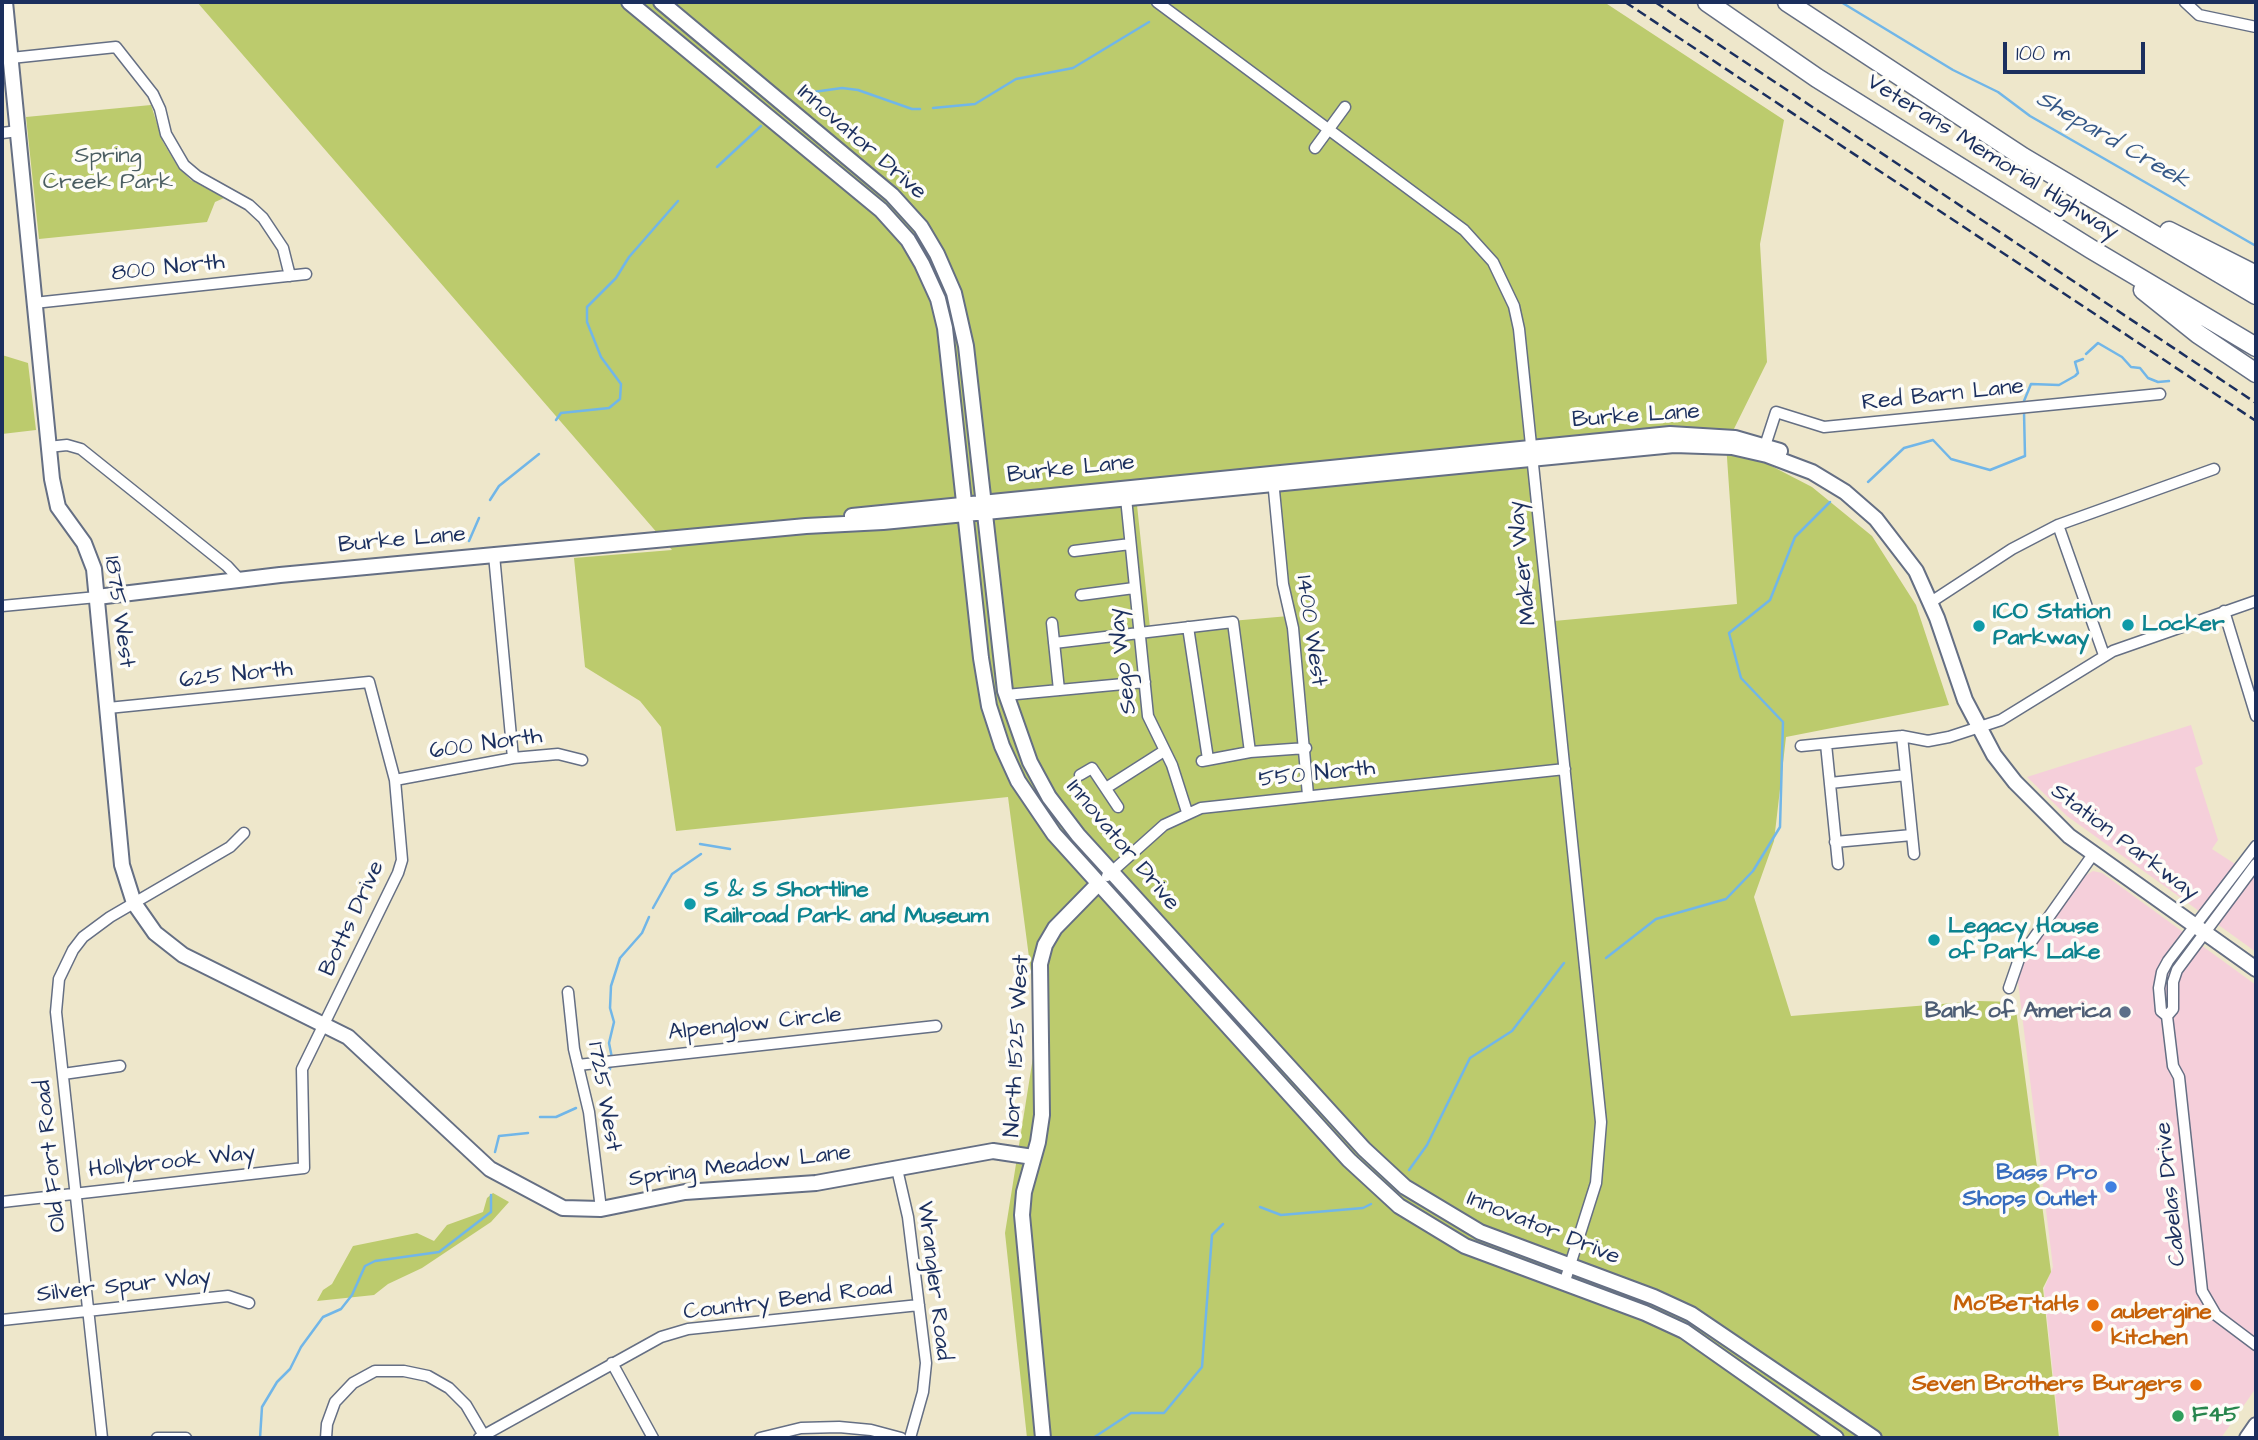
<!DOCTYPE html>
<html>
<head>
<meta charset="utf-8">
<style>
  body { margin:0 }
  #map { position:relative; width:2258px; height:1440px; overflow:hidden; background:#eee7cb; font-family:"Architects Daughter",sans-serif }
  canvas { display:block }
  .frame { position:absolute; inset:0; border:4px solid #1b2f5e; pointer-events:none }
  .scale { position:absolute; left:2003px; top:42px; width:142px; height:32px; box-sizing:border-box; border:4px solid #1b2f5e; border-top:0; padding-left:9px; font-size:21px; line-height:24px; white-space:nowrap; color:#1b2f5e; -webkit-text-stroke:5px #fdfcf7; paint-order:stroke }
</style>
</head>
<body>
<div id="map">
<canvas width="2258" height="1440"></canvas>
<div class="frame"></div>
<div class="scale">100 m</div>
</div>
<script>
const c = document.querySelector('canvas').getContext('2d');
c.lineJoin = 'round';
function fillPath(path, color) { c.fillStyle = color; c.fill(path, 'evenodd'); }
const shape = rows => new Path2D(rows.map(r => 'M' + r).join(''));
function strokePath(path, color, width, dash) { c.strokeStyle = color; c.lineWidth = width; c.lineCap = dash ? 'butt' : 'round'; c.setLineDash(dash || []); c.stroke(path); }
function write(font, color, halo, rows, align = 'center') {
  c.font = font + ' "Architects Daughter",sans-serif'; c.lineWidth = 7; c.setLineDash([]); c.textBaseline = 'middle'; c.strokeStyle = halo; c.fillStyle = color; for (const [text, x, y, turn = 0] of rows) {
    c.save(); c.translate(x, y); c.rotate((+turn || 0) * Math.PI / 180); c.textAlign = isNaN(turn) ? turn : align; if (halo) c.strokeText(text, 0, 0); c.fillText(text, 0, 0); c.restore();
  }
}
fillPath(shape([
  [2191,725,2203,764,2195,768,2218,840,2212,849,2252,875,2256,871,2256,952,2067,816,2027,777],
  [2093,871,2102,873,2256,985,2256,1388,2221,1438,2060,1438,2044,1289,2053,1267,2018,982,2022,966,2034,947,2085,876]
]), '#f5cfda');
fillPath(shape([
  [197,2,1604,2,1784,120,1760,244,1767,362,1727,443,1812,487,1872,536,1916,605,1949,705,1786,737,1774,841,1754,897,1791,1016,1979,1001,2015,1002,2051,1272,2043,1288,2059,1438,1027,1438,1005,1233,1038,1026,1008,797,676,831,661,727,640,701,585,667,574,558,672,550],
  [1726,443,1737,604,1554,621,1534,465],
  [1275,490,1289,616,1150,628,1137,505],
  [151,105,163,142,178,167,191,180,224,198,215,202,207,222,39,239,26,117],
  [2,355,28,363,36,430,2,434],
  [493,1193,509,1202,491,1222,422,1268,388,1284,374,1295,317,1301,323,1290,332,1284,353,1246,417,1233,434,1241,447,1225,483,1212,487,1198]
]), '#bccb6d');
strokePath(shape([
  [1841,2,1953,70,1998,92,2030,116,2256,246],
  [799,94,842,88,858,90,912,109,920,109],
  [933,108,975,104,1016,79,1073,68,1149,22],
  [717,167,761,126],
  [2086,354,2098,343,2122,357,2131,367,2140,368,2148,378,2158,382,2169,381],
  [2024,401,2031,384,2059,385,2075,376,2078,373,2075,362,2083,359],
  [556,420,561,413,609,408,620,399,621,384,601,357,587,322,587,307,616,278,629,257,678,201],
  [1868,482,1904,448,1933,440,1951,459,1990,470,2025,456,2024,412],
  [490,500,499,486,539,454],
  [469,541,479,518],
  [700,844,730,849],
  [653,908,672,874,701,854],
  [1606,958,1656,919,1726,899,1753,871,1780,827,1783,722,1741,678,1729,633,1770,600,1795,537,1830,502],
  [612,1058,609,1043,614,1022,610,1008,611,986,620,958,642,933,649,917],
  [606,1084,611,1065],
  [540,1117,556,1117,576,1108],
  [495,1152,499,1136,528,1133],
  [1409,1170,1427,1145,1470,1058,1512,1031,1564,963],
  [1260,1207,1281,1215,1363,1208,1371,1204],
  [260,1438,262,1407,277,1382,290,1369,301,1347,323,1317,341,1309,352,1295,365,1266,375,1261,439,1252,491,1212,491,1195],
  [1093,1438,1131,1413,1164,1413,1202,1367,1212,1235,1223,1224]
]), '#71b6e8', 2.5);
const street = shape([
  [1157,2,1464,230,1493,262,1514,306,1519,329,1601,1122,1596,1183,1564,1284],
  [2185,2,2199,15,2256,27],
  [11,58,116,47,153,94,160,109,166,134,184,165,197,176,249,205,263,218,283,248,290,276],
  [2,133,18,131],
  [1315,148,1345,107],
  [34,303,306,274],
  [48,447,67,445,81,449,227,566,239,579],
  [1763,452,1776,412,1824,427,2160,394],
  [1273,480,1283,584,1293,628,1308,795],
  [1126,498,1148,716,1172,765,1187,812],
  [2058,525,2104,655],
  [1074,551,1130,544],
  [494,555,513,758],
  [1081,595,1134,588],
  [1931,602,2012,549,2058,525,2214,469],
  [2,606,97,597],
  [2224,611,2256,716],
  [1052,623,1059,690],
  [1188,627,1208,759],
  [1054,643,1233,622,1250,752],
  [1006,695,1145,682],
  [1902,736,1914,854],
  [1826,744,1838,864],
  [1801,746,1902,736,1928,741,1949,737,2001,720,2113,651,2256,601],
  [1202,761,1250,752,1306,748],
  [1080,775,1092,768,1118,807],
  [395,780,513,758,558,754,582,760],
  [1830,783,1906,775],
  [1106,788,1164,751],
  [1835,842,1912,835],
  [2256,846,2168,961,2162,972,2159,988,2161,1011,2167,1016,2173,1066,2179,1077,2202,1291,2216,1315,2256,1345],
  [1107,876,1164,825,1201,808,1565,769],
  [2009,988,2019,959,2094,853],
  [568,992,574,1049,589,1112,601,1209],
  [2167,1016,2173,1009,2173,982,2177,970,2256,864],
  [578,1065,936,1026],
  [63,1074,120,1066],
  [897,1169,908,1217,926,1363,923,1392,910,1438],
  [2,1202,304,1168,302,1069,398,873,402,860,395,780,369,682,108,708],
  [2,1320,228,1296,249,1303],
  [612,1363,653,1438],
  [102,1438,56,1012,59,979,73,950,83,937,110,917,230,847,244,833],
  [157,1438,186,1438],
  [326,1438,327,1424,335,1402,353,1383,375,1371,404,1371,428,1376,449,1388,466,1405,483,1434],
  [479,1438,661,1337,688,1329,919,1305],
  [760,1438,801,1428,839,1427,871,1430,901,1438]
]);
const secondary = shape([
  [5,2,52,479,58,507,84,543,94,569,122,865,134,903,155,933,183,955,348,1037,490,1169,563,1208,601,1209,685,1192,816,1183,993,1151,1033,1157],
  [629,2,881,210,908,240,922,264,938,299,945,328,981,658,989,706,1002,746,1018,781,1054,834,1349,1160,1399,1206,1465,1246,1645,1313,1684,1331,1836,1438],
  [661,2,892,195,921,227,937,254,954,293,966,346,1005,691,1030,762,1049,797,1078,835,1364,1149,1405,1187,1480,1232,1654,1297,1691,1314,1874,1438],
  [852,516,1670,434,1735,438,1780,451],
  [97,597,280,575,806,526,883,522,1674,445,1732,447,1767,455,1812,472,1845,492,1876,519,1916,571,1937,618,1965,700,1994,755,2015,782,2069,836,2256,969],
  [1043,1438,1022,1215,1024,1192,1038,1142,1042,1115,1040,964,1045,945,1055,928,1099,883],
  [2247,1438,2256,1425]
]);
const highway = shape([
  [1707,2,1817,78,2091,249,2256,347],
  [1787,2,2023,157,2256,295],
  [2169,231,2256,275],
  [2143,290,2198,334,2256,373]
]);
strokePath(street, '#656f84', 13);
strokePath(secondary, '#656f84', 18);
strokePath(highway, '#656f84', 21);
strokePath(street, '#fff', 10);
strokePath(secondary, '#fff', 14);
strokePath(highway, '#fff', 18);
strokePath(shape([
  [1625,2,2256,421],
  [1655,2,2256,403]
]), '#1b2f5e', 2.5, [10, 5]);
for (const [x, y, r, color] of [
  [2128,625,7,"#0f9aa8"],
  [1979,626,7,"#0f9aa8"],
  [690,904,7,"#0f9aa8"],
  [1934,940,7,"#0f9aa8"],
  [2125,1012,7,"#5c6f8a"],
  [2111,1187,7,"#3f7fe0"],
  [2093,1305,7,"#e8710a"],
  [2097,1326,7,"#e8710a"],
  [2196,1385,7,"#e8710a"],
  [2178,1416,7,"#2e9e5b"]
]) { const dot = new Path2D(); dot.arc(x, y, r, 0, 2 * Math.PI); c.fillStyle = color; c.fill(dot); strokePath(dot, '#fdfcf7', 2.5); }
write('23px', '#1b2f5e', '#fdfcf7', [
  ["Innovator Drive",861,143,41],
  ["Veterans Memorial Highway",1992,158,32],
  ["800 North",168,269,-6],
  ["Red Barn Lane",1943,396,-6],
  ["Burke Lane",1636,417,-4],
  ["Burke Lane",1071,470,-6],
  ["Burke Lane",402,541,-5],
  ["Maker Way",1524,563,-96],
  ["1875 West",118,612,82],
  ["1400 West",1310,631,82],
  ["Sego Way",1124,661,-97],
  ["625 North",236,676,-6],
  ["600 North",486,745,-8],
  ["550 North",1317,775,-6],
  ["Station Parkway",2124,843,37],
  ["Innovator Drive",1122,846,50],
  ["Botts Drive",353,919,-65],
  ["Alpenglow Circle",755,1025,-6],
  ["North 1525 West",1018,1046,-87],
  ["1725 West",603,1097,80],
  ["Old Fort Road",52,1156,-96],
  ["Hollybrook Way",172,1163,-6],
  ["Spring Meadow Lane",740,1167,-7],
  ["Cabelas Drive",2172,1194,-96],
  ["Innovator Drive",1543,1229,22],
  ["Wrangler Road",933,1281,83],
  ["Silver Spur Way",124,1287,-6],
  ["Country Bend Road",788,1301,-7]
]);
write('23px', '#4b5e62', '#fdfcf7', [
  ["Spring",108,157],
  ["Creek Park",108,183]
]);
write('bold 23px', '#0d838f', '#fdfcf7', [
  ["ICO Station",1993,613],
  ["Parkway",1993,639],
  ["Locker",2142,625],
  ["S & S Shortline",704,891],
  ["Railroad Park and Museum",704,917],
  ["Legacy House",1948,927],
  ["of Park Lake",1948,953]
], 'left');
write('bold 23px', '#4e5e75', '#fdfcf7', [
  ["Bank of America",2111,1012]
], 'right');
write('bold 23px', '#366cbe', '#fdfcf7', [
  ["Bass Pro",2097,1174],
  ["Shops Outlet",2097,1200]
], 'right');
write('bold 23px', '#c56008', '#fdfcf7', [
  ["Mo'BeTtaHs",2079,1305],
  ["aubergine",2111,1313,"left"],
  ["kitchen",2111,1339,"left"],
  ["Seven Brothers Burgers",2182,1385]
], 'right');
write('bold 23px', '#27864d', '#fdfcf7', [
  ["F45",2192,1416]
], 'left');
write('italic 24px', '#355887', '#fdfcf7', [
  ["Shepard Creek",2112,141,30]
]);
</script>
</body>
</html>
